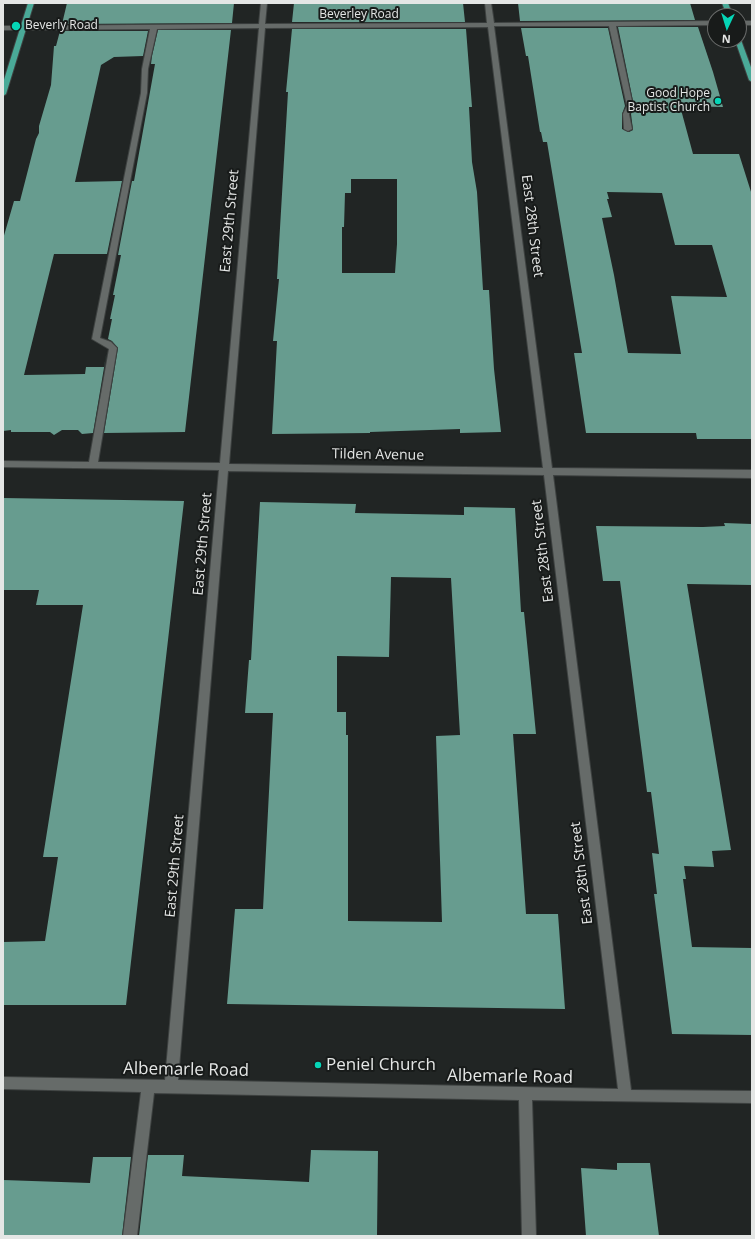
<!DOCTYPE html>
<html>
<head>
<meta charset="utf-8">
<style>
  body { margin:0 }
  #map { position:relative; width:755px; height:1239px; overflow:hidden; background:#212524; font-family:"Open Sans",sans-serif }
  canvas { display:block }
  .frame { position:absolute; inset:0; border:4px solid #e4e6e5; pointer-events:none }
  .north { position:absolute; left:707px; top:8px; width:40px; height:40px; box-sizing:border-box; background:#181b1a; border:1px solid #6a6c6b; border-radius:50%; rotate:184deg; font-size:11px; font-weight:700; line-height:16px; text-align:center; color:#e4e6e5 }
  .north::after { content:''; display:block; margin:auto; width:14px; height:18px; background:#05d5b6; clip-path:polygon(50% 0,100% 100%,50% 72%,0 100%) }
</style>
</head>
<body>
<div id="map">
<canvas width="755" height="1239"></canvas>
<div class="frame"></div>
<div class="north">N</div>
</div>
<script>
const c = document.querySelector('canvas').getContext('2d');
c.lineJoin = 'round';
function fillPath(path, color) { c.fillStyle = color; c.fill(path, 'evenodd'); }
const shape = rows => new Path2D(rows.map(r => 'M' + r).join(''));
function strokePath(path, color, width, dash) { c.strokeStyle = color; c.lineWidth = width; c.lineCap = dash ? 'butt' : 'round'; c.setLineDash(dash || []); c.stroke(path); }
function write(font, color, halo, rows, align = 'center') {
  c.font = font + ' "Open Sans",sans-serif'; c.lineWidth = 4; c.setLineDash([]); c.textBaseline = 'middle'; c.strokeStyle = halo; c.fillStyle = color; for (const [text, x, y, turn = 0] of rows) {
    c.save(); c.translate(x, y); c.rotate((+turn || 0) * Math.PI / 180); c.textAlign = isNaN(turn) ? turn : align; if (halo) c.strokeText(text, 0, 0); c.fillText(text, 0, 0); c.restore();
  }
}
fillPath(shape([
  [67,3,234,3,232,23,62,24],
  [294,3,463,3,465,22,292,22],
  [518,3,690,3,695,20,520,21],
  [618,27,698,27,713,72,723,107,680,106,693,154,739,154,752,195,752,439,697,439,696,433,586,433,574,353,582,353,547,142,543,142,541,132,540,132,528,56,526,56,521,28,608,28,625,106,622,114,622,129,629,132,633,130,631,114,634,106],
  [607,192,662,193,675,245,712,245,727,297,671,296,681,354,628,353,614,275,602,218,612,217,607,199,609,199],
  [292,29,466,29,472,107,469,107,472,162,477,192,483,290,489,290,494,369,501,432,460,433,460,429,370,432,370,433,272,434,277,341,273,341,279,279,277,279,288,92,286,92],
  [351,179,397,179,397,244,395,273,342,273,342,227,344,227,345,193,351,193],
  [158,30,231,30,185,432,104,433,118,348,112,341,108,339,112,319,110,319,115,295,113,295,121,255,118,255,132,181,134,181,155,64,151,64,152,56],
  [60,31,148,31,143,56,114,57,101,65,75,182,122,181,107,254,54,254,24,375,85,374,86,367,104,367,107,350,93,433,82,434,78,430,62,430,54,435,50,432,11,432,11,430,3,431,3,239,14,201,20,201,36,139,39,133,39,126,51,85,54,46,56,46],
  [3,498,184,501,126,1005,3,1005,3,942,45,941,58,857,43,857,83,605,36,605,39,590,3,590],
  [260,502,356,504,355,513,464,515,464,507,515,508,521,612,524,612,536,734,513,734,526,914,558,914,565,1009,227,1004,235,909,263,909,273,713,245,713,249,660,251,660],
  [391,577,451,578,460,735,436,736,442,922,348,921,348,735,346,735,346,712,337,712,337,656,389,657],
  [724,523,752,524,752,585,687,584,731,850,712,851,714,867,684,866,686,879,683,879,692,947,752,948,752,1035,672,1034,654,894,657,894,652,853,659,854,651,792,647,792,620,581,603,581,596,526,703,527,725,526],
  [311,1150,378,1151,377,1236,139,1236,148,1155,184,1155,182,1176,309,1182],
  [93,1157,131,1157,122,1236,3,1236,3,1180,90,1183],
  [617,1163,650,1163,659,1236,586,1236,581,1168,617,1170]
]), '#679c8f');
const minor = shape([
  [261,3,267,3,265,24,487,23,485,3,491,3,494,23,715,21,715,25,616,26,633,106,629,114,632,129,628,131,624,129,623,114,627,106,609,26,494,26,552,468,752,470,752,478,553,475,631,1090,752,1091,752,1103,532,1100,536,1236,522,1236,519,1100,154,1093,137,1236,123,1236,141,1092,3,1089,3,1077,165,1080,219,470,3,467,3,461,89,462,109,349,92,339,141,93,142,69,150,29,3,30,3,26,259,24,261,3],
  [488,27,543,468,229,464,265,28,488,27],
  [259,28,220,463,98,462,117,348,111,342,100,338,147,93,148,69,157,29,259,28],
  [228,471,544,475,618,1089,178,1080,228,471],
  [739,21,752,21,752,25,739,25,739,21]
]);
const major = shape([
  [28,3,34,3,6,94,3,96,3,83,28,3],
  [722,3,728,3,733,16,727,16,722,3],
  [739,38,741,40,752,70,752,82,749,80,735,40,739,40,739,38]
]);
strokePath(minor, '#3e4241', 2);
strokePath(major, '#3e4241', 2);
fillPath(minor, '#666b69');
fillPath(major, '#4aaa98');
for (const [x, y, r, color] of [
  [16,26,5,"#05d5b6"],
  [718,101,4,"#05d5b6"],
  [318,1065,4,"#05d5b6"]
]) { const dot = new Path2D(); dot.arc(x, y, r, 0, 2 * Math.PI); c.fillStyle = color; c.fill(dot); strokePath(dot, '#181b1a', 1.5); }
write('12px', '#e4e6e5', '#181b1a', [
  ["Beverley Road",359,15]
]);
write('12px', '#e4e6e5', '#181b1a', [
  ["Beverly Road",25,26],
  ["Good Hope",710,94,"right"],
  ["Baptist Church",710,108,"right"]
], 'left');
write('14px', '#e4e6e5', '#181b1a', [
  ["East 29th Street",230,221,-85],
  ["East 28th Street",532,226,83],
  ["Tilden Avenue",378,455,1],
  ["East 29th Street",203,544,-85],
  ["East 28th Street",543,551,-97],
  ["East 29th Street",175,866,-85],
  ["East 28th Street",582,873,-97]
]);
write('17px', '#e4e6e5', '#181b1a', [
  ["Peniel Church",326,1065]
], 'left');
write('17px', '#e4e6e5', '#181b1a', [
  ["Albemarle Road",186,1070,1],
  ["Albemarle Road",510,1077,1]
]);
</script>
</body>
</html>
